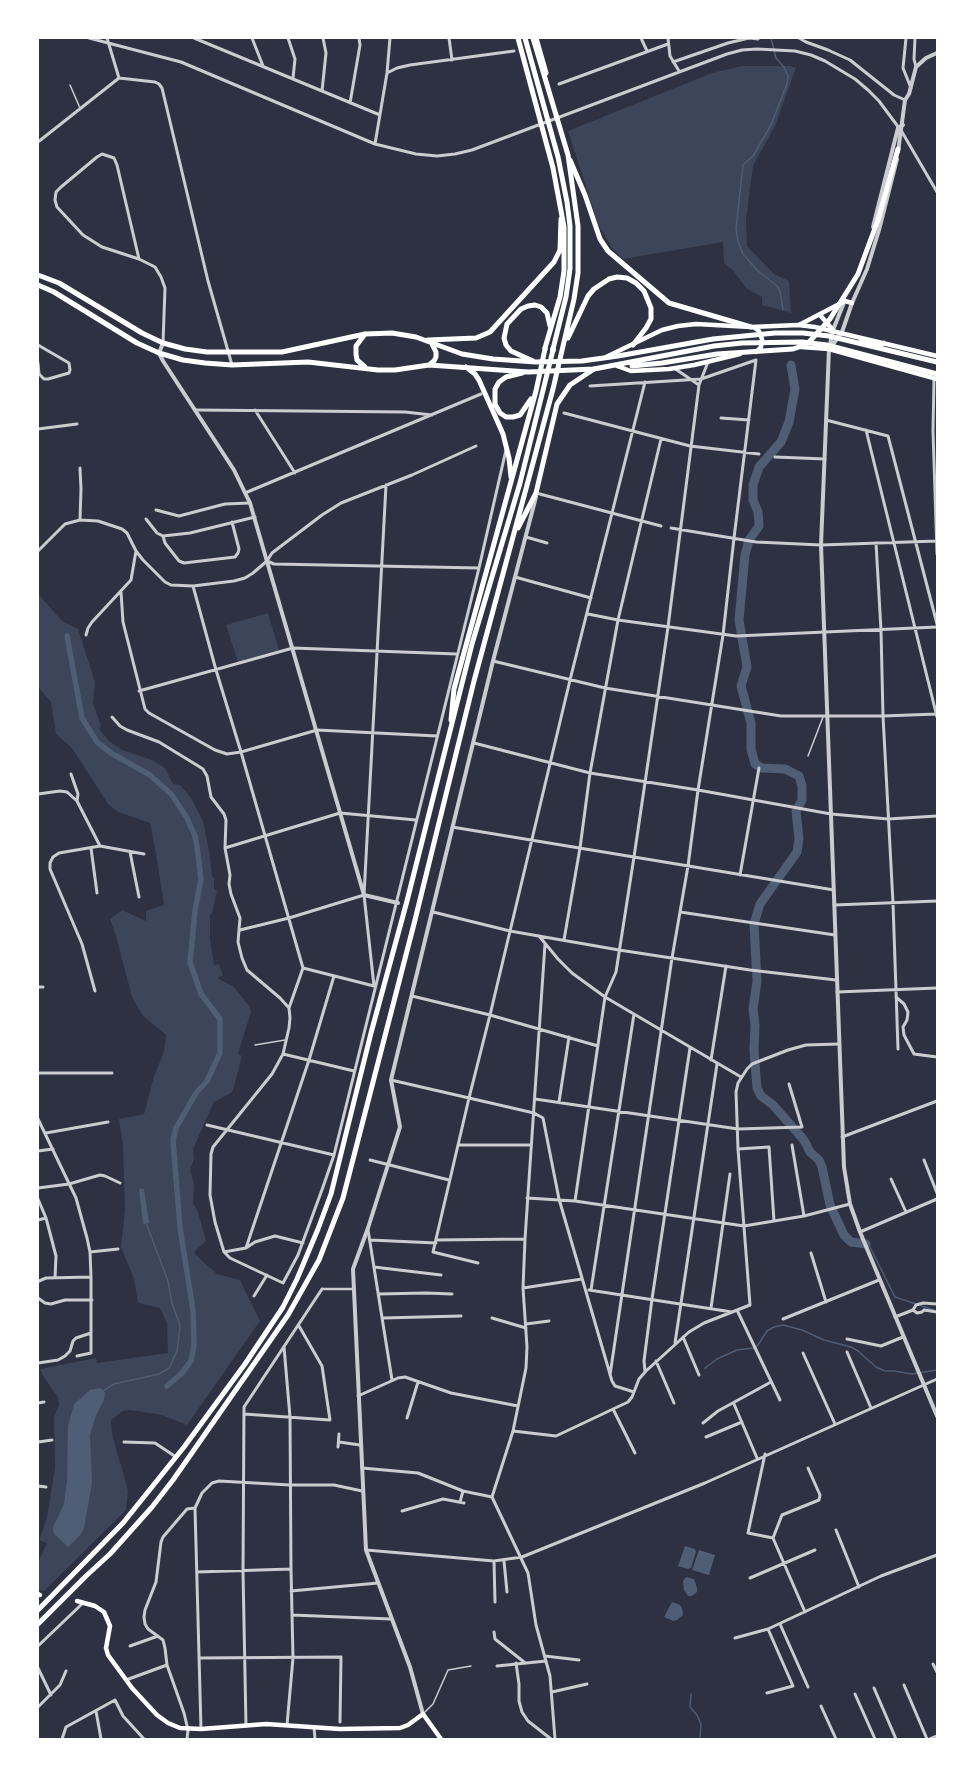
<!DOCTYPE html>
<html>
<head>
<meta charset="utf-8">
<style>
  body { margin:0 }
  #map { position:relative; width:975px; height:1777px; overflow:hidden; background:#2d3142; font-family:"Open Sans",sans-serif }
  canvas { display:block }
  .frame { position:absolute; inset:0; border:39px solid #fff; pointer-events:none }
</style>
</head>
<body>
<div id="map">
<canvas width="975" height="1777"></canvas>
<div class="frame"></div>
</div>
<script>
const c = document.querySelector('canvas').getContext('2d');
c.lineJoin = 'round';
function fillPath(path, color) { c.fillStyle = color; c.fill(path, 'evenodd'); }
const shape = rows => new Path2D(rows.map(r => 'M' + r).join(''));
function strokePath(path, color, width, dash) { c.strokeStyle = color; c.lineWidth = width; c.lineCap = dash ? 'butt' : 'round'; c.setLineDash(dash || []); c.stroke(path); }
fillPath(shape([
  [742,66,791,66,796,68,775,126,753,166,746,219,747,246,774,274,789,281,791,313,762,305,762,297,746,288,733,270,724,263,723,242,623,259,612,248,598,224,568,131,712,73],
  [40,596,62,621,78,629,95,682,93,703,101,726,99,729,109,741,122,750,152,760,165,768,173,784,180,785,191,798,203,821,209,850,212,876,214,878,214,890,217,890,212,914,210,915,210,939,214,965,219,964,223,976,218,977,219,979,234,987,250,1007,251,1012,238,1054,242,1056,233,1090,231,1093,214,1102,193,1149,194,1159,190,1170,194,1184,193,1203,198,1212,206,1241,194,1252,202,1261,217,1274,240,1280,260,1321,187,1425,162,1415,130,1410,123,1411,111,1420,112,1434,128,1490,126,1510,44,1591,38,1590,38,1562,47,1543,39,1540,47,1518,55,1467,54,1417,59,1405,58,1397,43,1376,40,1369,96,1358,97,1363,168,1353,167,1323,160,1308,138,1303,134,1279,121,1247,125,1210,123,1145,119,1119,144,1114,154,1076,164,1052,166,1035,142,1015,132,997,116,936,110,919,122,910,146,921,146,911,164,905,156,853,150,823,118,812,108,804,72,748,56,734,51,702,38,687,38,597],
  [268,613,279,650,238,662,226,625]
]), '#3c4559');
fillPath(shape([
  [139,1189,144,1189,149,1223,143,1224],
  [100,1388,105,1393,104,1400,96,1415,90,1435,92,1483,84,1528,81,1534,68,1547,55,1535,53,1531,53,1527,64,1504,67,1480,68,1426,74,1404,90,1390],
  [685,1546,695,1549,696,1552,691,1568,688,1569,678,1566],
  [699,1550,715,1555,709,1575,692,1570],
  [686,1577,694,1579,697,1588,697,1592,692,1596,688,1596,684,1590,683,1581],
  [672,1602,680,1605,682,1608,683,1615,677,1620,673,1621,664,1617]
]), '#4f5d75');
strokePath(shape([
  [771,38,776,58,784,67,788,76,787,84,771,125,753,156,743,165,736,229,738,242,743,254,757,270,777,286,780,291,783,309],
  [867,1245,870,1247,895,1297,934,1310],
  [705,1368,717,1359,737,1350,754,1348,758,1345,767,1331,774,1327,783,1325,802,1330,824,1340,851,1347,858,1351,876,1367,885,1371,894,1371,912,1374,937,1370],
  [103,1391,114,1384,159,1374,169,1368,177,1351,180,1326,172,1303,168,1281,146,1223],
  [691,1694,690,1707,697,1715,701,1724,700,1739]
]), '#4f5d75', 1.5);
strokePath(shape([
  [67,636,82,718,97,742,111,753,150,775,172,795,187,818,195,836,198,854,201,879,195,911,190,962,201,994,220,1019,220,1053,207,1081,196,1093,176,1128,173,1140,180,1228,193,1310,194,1345,191,1361,181,1374,167,1386]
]), '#4f5d75', 5.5);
strokePath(shape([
  [791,365,795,389,789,422,781,442,759,467,753,485,753,500,758,512,759,526,749,540,745,555,739,620,747,667,741,686,751,723,751,749,755,764,762,768,785,769,799,776,802,786,802,800,796,811,799,839,797,852,760,904,754,924,757,981,753,1009,755,1025,754,1050,756,1076,757,1088,761,1096,773,1105,804,1140,810,1152,819,1160,822,1167,830,1205,844,1235,851,1242,866,1244]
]), '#4f5d75', 9);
strokePath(shape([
  [70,85,80,108],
  [808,756,823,717],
  [255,1045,285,1040],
  [423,1714,433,1704,448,1670,471,1666]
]), '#caccd0', 1.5);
strokePath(shape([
  [322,1289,354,1289]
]), '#caccd0', 2.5);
strokePath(shape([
  [89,38,181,62,375,144,416,154,437,156,455,154,472,150,727,54,742,50,757,49,795,51,811,55,825,61,855,79,868,90,879,101,902,132,937,192],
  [107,38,119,78],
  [194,38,380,115],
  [252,38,263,66],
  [288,38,295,59,293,78],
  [449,38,452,60],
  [641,38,647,51],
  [668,38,670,56,679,71],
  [799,38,806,42,828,50,850,60,894,95,905,100],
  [906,38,903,68,911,88],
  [915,38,914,59,916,67],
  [673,62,728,43,749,38,758,39],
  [387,73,397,68,410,65,514,51],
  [559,84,668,44],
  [322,91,326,53,323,38],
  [350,103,360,45,359,38],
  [38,142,119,78,155,82,159,84,162,88,208,281,232,365],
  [375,144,387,73,390,38],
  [139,259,117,165,114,158,102,154,97,157,61,187,56,192,55,200,57,207,83,235,102,247,139,259,155,267,161,277,165,288,163,343],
  [38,345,69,363,70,370,69,373,48,379,44,379,39,374,38,363],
  [674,368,699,385],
  [934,378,933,431,937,554],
  [590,386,701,379,756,360,734,538,723,635,698,790,688,866,672,958,610,1375],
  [196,410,405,412,432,415],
  [255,410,295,473],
  [564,413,690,446,759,454],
  [721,418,749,420],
  [826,420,888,436,937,624],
  [38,429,77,424],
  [866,430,937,717],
  [775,457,825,459],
  [80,468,81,489,80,520],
  [245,493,481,394],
  [536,493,661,526],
  [156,510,179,516,225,504,250,503],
  [146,519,157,533,163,536,190,533,255,517],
  [671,528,756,542,821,545,937,541],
  [163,536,165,543,179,561,184,563,235,557,238,553,239,549,232,522],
  [526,537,547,543],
  [876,543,881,630,883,716,893,903,898,1049],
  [38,551,65,524,80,520,98,521,122,529,127,533,136,551,143,560,165,582,171,585,193,586,234,581,245,578,253,573,267,561,272,553,322,515,341,503,412,475,476,446],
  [267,561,274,564,479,568],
  [515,577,591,598],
  [193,586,216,670,241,752,303,968,289,1008],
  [121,592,123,622,145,709,149,713,215,750,227,754,241,752,317,730,437,736],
  [588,614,618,620,736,636,937,627],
  [86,635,88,628,92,622,131,580,136,551],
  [493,661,605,688,781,716,883,716,937,714],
  [139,691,293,648,457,654],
  [112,717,120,726,127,730,159,742,195,764,203,769,207,776,211,797,224,814,226,820,225,848,230,875,229,884,231,894,240,918,238,942,242,958,247,970,280,998,289,1008,290,1018,289,1028,283,1054,272,1074,213,1147,211,1154,210,1195,215,1222,224,1252],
  [474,743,590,773,698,790,831,814,888,819,937,816],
  [71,774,78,794,77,801],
  [38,794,60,791,67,792,77,801,100,846],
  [452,827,834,890],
  [91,848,97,893],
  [225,848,340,813,416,820],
  [130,852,139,897],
  [740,875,759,768],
  [834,905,937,901],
  [433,912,510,931,619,950,750,970,836,980],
  [680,912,835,935],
  [240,930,289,918,364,895],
  [539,936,558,959,572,973,605,997,741,1077],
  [564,940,580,848,590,773,618,620,661,439],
  [545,944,525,1239,523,1288,527,1347,526,1368,513,1431,492,1497,528,1573,536,1625,550,1676,555,1739],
  [303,968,374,986,364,895,386,485],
  [38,987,43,987],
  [95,991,82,944,50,869,50,863,53,857,59,853,100,846,144,854],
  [837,992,937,988],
  [412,996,490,1015,598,1046],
  [896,997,904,1004,908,1012,907,1020,903,1027,904,1035,914,1054,937,1057],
  [283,1054,354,1071],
  [711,1060,726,966],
  [38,1073,112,1073],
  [391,1080,534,1113,543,1118,559,1199,612,1381,615,1386,634,1392],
  [535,1099,738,1129,802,1127,789,1084],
  [559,1102,569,1037],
  [38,1119,76,1198,87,1238,90,1252,91,1277,91,1353,77,1356],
  [207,1125,334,1155],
  [46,1133,108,1122],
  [842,1137,937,1101],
  [458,1145,531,1145],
  [792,1145,804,1216],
  [738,1149,769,1147,774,1221],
  [38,1151,53,1149],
  [370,1160,449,1180],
  [924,1160,937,1193],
  [891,1179,906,1212],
  [38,1188,69,1184,100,1175,105,1176,120,1183],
  [527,1198,575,1201,744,1226,804,1216,850,1204],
  [38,1199,46,1218,56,1256,55,1278],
  [575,1201,605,997,616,972,634,857,668,627,699,385,708,362],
  [38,1220,46,1218],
  [368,1230,392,1380],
  [860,1232,937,1199],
  [370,1240,436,1243],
  [436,1240,525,1239],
  [246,1248,309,1060,334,976],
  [90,1252,118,1249],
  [224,1252,230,1258,283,1283,298,1255,323,1187,334,1155,479,568,506,450],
  [224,1252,246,1248,255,1242,275,1236,303,1243],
  [811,1253,826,1302],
  [478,1263,433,1252,469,1098,490,1015,570,680,645,382],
  [374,1267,441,1275],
  [39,1281,46,1278,91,1277],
  [523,1288,582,1279],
  [589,1290,732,1312],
  [591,1290,634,1014],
  [379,1294,426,1293,452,1294],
  [254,1296,267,1275],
  [38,1298,45,1303,51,1304,65,1300,92,1300],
  [711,1308,730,1174],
  [737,1310,780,1400],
  [913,1310,917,1313,922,1312,924,1310,937,1312],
  [895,1317,913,1310,916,1305,923,1303,937,1304],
  [383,1318,461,1316],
  [492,1318,526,1328],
  [783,1319,879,1280],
  [526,1324,549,1321],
  [683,1337,699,1375],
  [847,1339,881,1346,903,1337],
  [675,1343,717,1064],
  [284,1347,290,1417,291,1569,293,1658,287,1725],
  [847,1352,871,1408],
  [803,1353,835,1424],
  [656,1361,674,1403],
  [38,1363,58,1360,65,1356,70,1351,73,1341,76,1338,91,1333],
  [645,1371,644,1361,652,1299,690,1048],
  [358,1396,398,1378,405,1377,451,1393,518,1406],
  [38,1403,44,1402],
  [734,1404,757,1458],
  [613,1409,635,1453],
  [244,1414,330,1420,322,1366,299,1326],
  [407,1418,418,1382],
  [703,1423,718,1411,771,1382],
  [513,1431,556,1436,628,1402,632,1397,639,1379,646,1371,689,1332,704,1323,750,1305,738,1149,736,1092,738,1083,747,1069,752,1064,788,1050,806,1045,839,1044],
  [706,1437,742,1422],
  [38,1442,52,1440],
  [124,1442,155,1443,176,1457],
  [339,1442,360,1445],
  [338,1447,339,1434],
  [765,1454,748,1533,773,1538,805,1612],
  [362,1468,418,1473,463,1491,492,1497],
  [38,1486,46,1487],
  [460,1502,463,1491],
  [402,1511,443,1499,464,1503],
  [836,1530,859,1587],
  [773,1538,782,1515,819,1500,820,1495,808,1468],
  [366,1550,494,1561,522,1557,705,1483,937,1379],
  [494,1561,495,1602],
  [504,1561,507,1592],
  [197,1572,291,1569],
  [750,1578,815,1550],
  [291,1591,378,1583],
  [292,1615,391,1619],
  [780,1624,808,1687],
  [494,1632,495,1639,524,1662],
  [735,1638,768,1629,881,1576,937,1555],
  [38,1646,83,1603],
  [130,1646,158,1636],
  [545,1656,579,1660],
  [199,1658,341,1657,340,1722],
  [516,1663,519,1684,519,1701,522,1712,528,1721,551,1739],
  [933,1664,937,1672],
  [497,1666,546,1661],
  [38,1668,51,1695],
  [126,1680,167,1665],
  [904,1685,927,1739],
  [874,1688,896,1739],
  [552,1692,587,1684],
  [767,1693,793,1686,768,1629],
  [855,1694,875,1739],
  [821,1706,836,1739],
  [38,1707,60,1685,66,1671],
  [96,1711,101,1739],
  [246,1726,243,1571,244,1407,322,1289],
  [314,1727,315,1739],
  [201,1729,195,1508,202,1493,212,1483,219,1481,290,1485,334,1485,362,1491],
  [62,1739,66,1727,115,1700,123,1716,144,1739],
  [187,1739,188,1730,184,1713,167,1665,165,1648,163,1640,148,1629,145,1624,144,1617,145,1610,156,1582,161,1542,163,1537,187,1509,195,1508],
  [930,1739,937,1736]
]), '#caccd0', 3);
strokePath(shape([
  [898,152,905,100,909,94,916,67,926,58,937,53],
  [873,227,898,128,903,125],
  [845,300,833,330,829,349,821,545,844,1167,850,1204,860,1232,937,1416],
  [163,343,159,353,163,361,234,470,250,503,364,895,398,903],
  [831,347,842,332,852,303,867,269,879,230,897,159],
  [423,1714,410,1667,366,1550,353,1269,368,1228,400,1127,391,1080,493,661,536,497]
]), '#caccd0', 4);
strokePath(shape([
  [820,315,833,330],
  [799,325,845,301,852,303],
  [753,327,759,331,762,339,761,347,756,352],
  [861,341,880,346,884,343],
  [801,347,829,349,937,379],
  [606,357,662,330,678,326,696,324,751,327,798,325,815,327,937,356],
  [617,366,631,371,669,369,694,365,740,354],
  [38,1594,40,1595],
  [77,1601,95,1606,104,1612,110,1626,106,1648,108,1655,132,1688,157,1715,168,1723,180,1728,201,1729,266,1724,340,1729,400,1728,408,1725,423,1714,441,1739]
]), '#fff', 4.5);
strokePath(shape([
  [518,38,553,168,564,227,564,271,560,297,545,348],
  [536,38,546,73],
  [38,275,59,283,142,333,163,343,185,349,207,352,282,352,365,334,392,333,416,337,462,354,493,359,536,362,582,361,618,356,713,339,775,333,803,333,829,336,937,362],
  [38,285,54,292,137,343,159,353,183,360,205,363,232,365,308,362,378,370,395,370,429,365,528,372,594,369,714,346,742,343,802,342,827,345,937,374],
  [365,334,356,346,356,354,357,360,365,367],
  [428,340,476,338,490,332,554,262,560,250,561,219],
  [533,361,511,351,506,345,504,338,507,324,521,309,528,306,535,305,541,307,547,313,550,326],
  [429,365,434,361,436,357,436,352,432,344],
  [632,366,662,363,717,354,793,349,802,346,810,341,830,319,858,274,878,220,898,149],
  [466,367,475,374,479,380,503,434,509,458,511,477],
  [522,373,506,377,499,382,495,389,495,404,500,413,506,417,513,417,520,415,531,399],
  [451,720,454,689,536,391,545,349]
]), '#fff', 5);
strokePath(shape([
  [525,38,558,157,567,202,570,226,570,269,566,297,553,349],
  [570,160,585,195,600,239,608,251,669,303,751,327],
  [568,338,588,296,594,289,609,279,617,277,627,278,636,283,644,291,651,308,651,319,646,328,633,345],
  [545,349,545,348],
  [518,528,536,493,557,404,570,385,594,369],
  [38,1610,123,1523,184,1447,245,1364,283,1307,297,1279,318,1229,331,1194,371,1033,407,901,472,644,520,483,553,350],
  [38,1624,86,1576,110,1554,152,1507,173,1480,288,1315,319,1260,343,1198,415,920,474,681,553,389,574,299,578,273,578,226,568,155,533,38]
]), '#fff', 5);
strokePath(shape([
  [553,350,553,349]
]), '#fff', 5.5);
</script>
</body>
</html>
